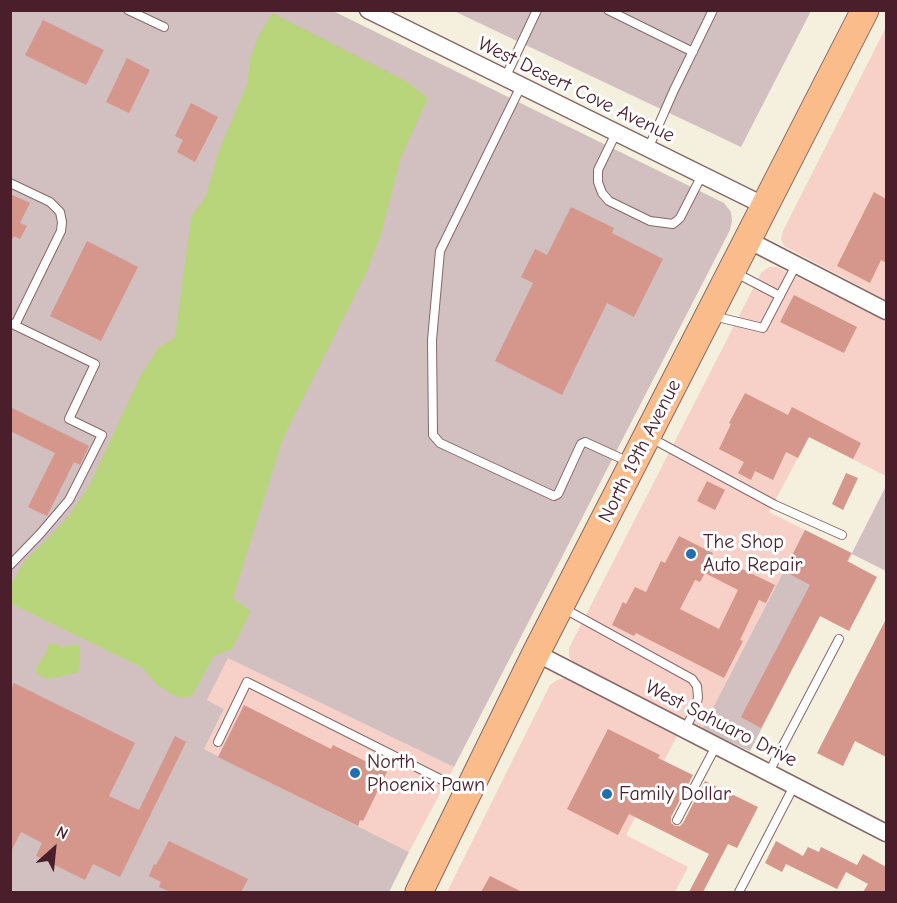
<!DOCTYPE html>
<html>
<head>
<meta charset="utf-8">
<style>
  body { margin:0 }
  #map { position:relative; width:897px; height:903px; overflow:hidden; background:#f5efdd; font-family:"Comic Neue",sans-serif }
  canvas { display:block }
  .frame { position:absolute; inset:0; border:12px solid #4a1f2b; pointer-events:none }
  .north { position:absolute; left:24px; top:819px; width:60px; height:60px; -webkit-text-stroke:4px #fff; paint-order:stroke; rotate:27deg; font-size:16px; font-weight:700; line-height:24px; text-align:center; color:#4a1f2b }
  .north::after { content:''; display:block; margin:auto; width:21px; height:27px; background:#4a1f2b; clip-path:polygon(50% 0,100% 100%,50% 72%,0 100%) }
</style>
</head>
<body>
<div id="map">
<canvas width="897" height="903"></canvas>
<div class="frame"></div>
<div class="north">N</div>
</div>
<script>
const c = document.querySelector('canvas').getContext('2d');
c.lineJoin = 'round';
function fillPath(path, color) { c.fillStyle = color; c.fill(path, 'evenodd'); }
const shape = rows => new Path2D(rows.map(r => 'M' + r).join(''));
function strokePath(path, color, width, dash) { c.strokeStyle = color; c.lineWidth = width; c.lineCap = dash ? 'butt' : 'round'; c.setLineDash(dash || []); c.stroke(path); }
function write(font, color, halo, rows, align = 'center') {
  c.font = font + ' "Comic Neue",sans-serif'; c.lineWidth = 6; c.setLineDash([]); c.textBaseline = 'middle'; c.strokeStyle = halo; c.fillStyle = color; for (const [text, x, y, turn = 0] of rows) {
    c.save(); c.translate(x, y); c.rotate((+turn || 0) * Math.PI / 180); c.textAlign = isNaN(turn) ? turn : align; if (halo) c.strokeText(text, 0, 0); c.fillText(text, 0, 0); c.restore();
  }
}
fillPath(shape([
  [886,27,886,300,784,246,781,239,783,231],
  [769,267,777,267,886,321,886,476,809,437,769,512,805,530,702,729,573,663,569,656,569,648,761,273],
  [228,657,454,767,409,852,204,749,224,709,207,700],
  [565,678,677,736,626,835,688,867,675,892,447,892,550,685,557,680]
]), '#f7d1c7');
fillPath(shape([
  [457,10,811,11,741,147,456,12],
  [10,11,333,11,724,203,731,212,732,221,730,230,454,767,228,658,207,700,224,709,204,749,409,852,389,892,15,892,11,890],
  [886,486,886,571,852,554,750,751,702,729,805,530,852,553]
]), '#d2bfc0');
fillPath(shape([
  [272,13,406,81,428,98,401,157,381,234,367,271,283,438,233,598,251,611,232,649,214,656,192,696,179,698,157,685,143,668,12,604,11,602,11,584,24,562,68,517,89,486,141,375,158,348,175,337,191,217,206,196,218,153,247,84,250,59,258,37],
  [53,643,63,647,74,644,80,646,80,668,77,673,48,679,37,674,36,669,39,663,46,653,48,645]
]), '#b9d57b');
fillPath(shape([
  [43,20,104,50,86,85,25,55],
  [127,58,150,70,129,113,106,102],
  [191,103,218,117,195,162,177,152,183,140,175,136],
  [874,192,886,199,886,263,881,260,870,283,837,266],
  [10,194,30,203,20,223,27,226,20,239,14,236,10,243],
  [571,207,614,228,612,233,663,259,634,317,607,303,562,395,495,361,533,283,521,277,535,249,547,255],
  [87,241,138,267,101,341,50,316],
  [794,295,857,327,844,353,780,322],
  [745,393,788,415,792,407,861,443,853,459,809,437,798,458,786,452,773,480,755,471,751,480,738,473,744,462,719,449,731,424,729,423],
  [10,407,89,446,80,465,74,462,47,516,28,507,55,453,10,431],
  [846,473,858,478,843,510,832,504],
  [707,481,725,490,715,510,697,501],
  [805,530,851,553,847,561,877,577,849,631,820,616,761,728,741,717,810,585,784,571],
  [679,536,713,553,710,560,731,571,734,565,775,585,766,603,759,600,740,640,743,641,724,678,636,633,634,636,612,625,623,602,626,604,635,587,646,592,661,561,665,563],
  [705,573,738,590,719,629,680,609,695,580,700,582],
  [886,619,886,757,855,741,843,766,817,753],
  [14,683,135,743,109,796,139,810,175,736,186,742,120,877,93,864,85,880,36,856,42,843,21,832,10,853,10,690],
  [244,705,331,749,333,745,387,772,363,821,360,820,358,826,218,757],
  [608,729,660,755,658,758,693,775,671,817,671,823,675,826,680,826,683,823,705,781,758,807,737,848,728,844,703,892,689,892,709,854,629,814,618,835,567,809],
  [169,841,248,879,241,892,170,892,159,887,161,882,149,876,154,864,156,865],
  [776,841,803,856,808,847,819,852,821,847,857,865,863,854,886,867,886,892,863,892,868,884,846,872,837,889,786,864,782,872,765,863],
  [490,876,522,892,481,892]
]), '#d5968b');
const lane = shape([
  [128,10,164,27],
  [608,10,693,52],
  [505,78,537,10],
  [521,86,440,251,432,340,433,435,440,443,554,496,558,494,581,444,585,442,629,462],
  [616,133,598,170,598,182,602,193,609,201,650,221,673,224,680,218,702,175],
  [648,149,674,90,713,10],
  [10,183,50,202,60,212,62,222,61,231,15,325],
  [736,273,780,296],
  [713,316,763,328,796,265],
  [10,323,95,364,69,419,102,435,69,500,40,534,10,565],
  [651,438,775,505,842,535],
  [563,608,692,679,697,686,698,697,696,708,685,729],
  [218,742,247,682,464,791],
  [769,772,839,639],
  [677,820,716,746],
  [739,892,794,786]
]);
const street = shape([
  [368,10,765,206],
  [748,240,886,311],
  [536,653,886,833]
]);
const primary = shape([
  [419,892,536,653,865,10]
]);
strokePath(lane, '#866869', 10);
strokePath(street, '#866869', 19);
strokePath(primary, '#866869', 29);
strokePath(lane, '#fff', 8);
strokePath(street, '#fff', 16);
strokePath(primary, '#f9bc8a', 27);
for (const [x, y, r, color] of [
  [691,554,6,"#1f6fb2"],
  [355,773,6,"#1f6fb2"],
  [607,794,6,"#1f6fb2"]
]) { const dot = new Path2D(); dot.arc(x, y, r, 0, 2 * Math.PI); c.fillStyle = color; c.fill(dot); strokePath(dot, '#fff', 2); }
write('20px', '#4a1f2b', '#fff', [
  ["West Desert Cove Avenue",576,90,26],
  ["North 19th Avenue",640,451,-63],
  ["West Sahuaro Drive",721,724,27]
]);
write('20px', '#4a1f2b', '#fff', [
  ["The Shop",703,542],
  ["Auto Repair",703,565],
  ["North",367,762],
  ["Phoenix Pawn",367,785],
  ["Family Dollar",619,794]
], 'left');
</script>
</body>
</html>
